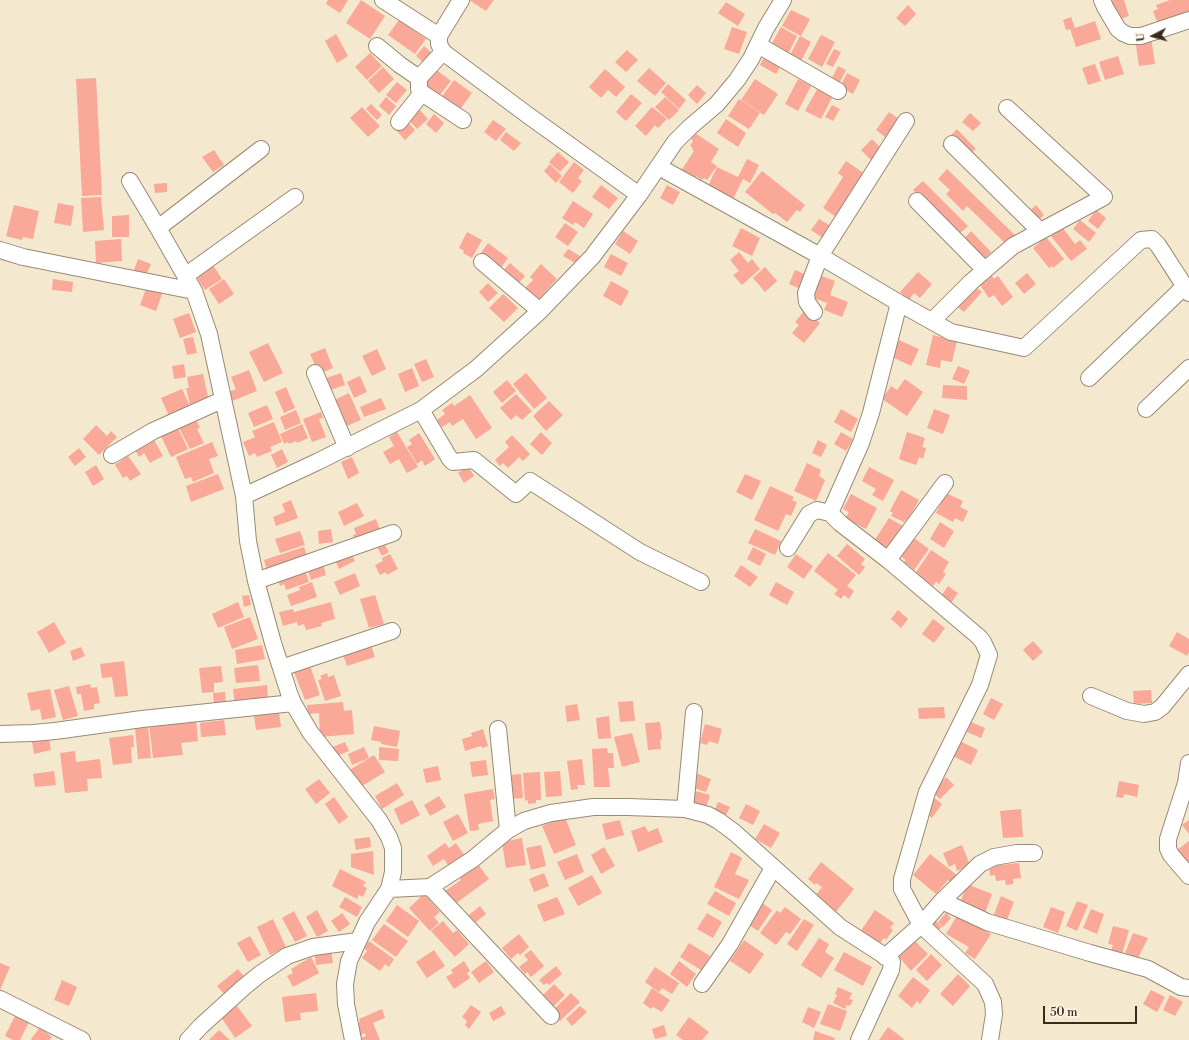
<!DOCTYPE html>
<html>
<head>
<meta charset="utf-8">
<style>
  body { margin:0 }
  #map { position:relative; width:1189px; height:1040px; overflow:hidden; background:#f4e9ce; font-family:"Libre Bodoni",serif }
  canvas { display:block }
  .north { position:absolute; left:1133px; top:16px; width:40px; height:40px; -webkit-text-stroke:3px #fcf5e5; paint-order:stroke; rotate:264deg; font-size:11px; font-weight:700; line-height:16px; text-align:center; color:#3b2a1e }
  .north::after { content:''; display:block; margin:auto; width:14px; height:18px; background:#3b2a1e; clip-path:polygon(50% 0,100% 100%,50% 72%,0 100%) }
  .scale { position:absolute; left:1043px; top:1006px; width:94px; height:18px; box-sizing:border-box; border:2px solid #3b2a1e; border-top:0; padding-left:5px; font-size:12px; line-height:14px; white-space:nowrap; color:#3b2a1e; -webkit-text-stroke:3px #fcf5e5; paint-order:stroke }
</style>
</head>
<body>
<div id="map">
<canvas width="1189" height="1040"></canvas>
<div class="north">U</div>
<div class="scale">50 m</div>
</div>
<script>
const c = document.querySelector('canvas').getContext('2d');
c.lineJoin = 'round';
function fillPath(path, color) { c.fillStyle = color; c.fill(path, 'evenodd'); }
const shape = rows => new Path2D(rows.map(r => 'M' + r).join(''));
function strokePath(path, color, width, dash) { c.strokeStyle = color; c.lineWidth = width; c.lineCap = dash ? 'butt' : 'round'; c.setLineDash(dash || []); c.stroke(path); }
fillPath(shape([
  [328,0,348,0,340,13,326,4],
  [361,0,385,16,370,39,346,23],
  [469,0,494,0,486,11],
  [1108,0,1124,0,1129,16,1115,21],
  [1170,0,1189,0,1189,16,1159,27,1153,11,1158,9,1156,5],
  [726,2,745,14,738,26,718,13],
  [908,5,916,14,905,26,896,18],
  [791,10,810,19,801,36,782,26],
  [1071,17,1075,28,1095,21,1101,39,1076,47,1070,29,1066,30,1063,20],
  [399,20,426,39,415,54,388,35],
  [732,27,747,32,739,54,724,49],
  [781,27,797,36,788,54,771,45],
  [336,34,348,56,337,63,325,41],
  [821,35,835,42,822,67,808,59],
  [800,36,811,42,801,61,790,55],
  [1151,37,1155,64,1139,66,1135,39],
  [424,46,434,55,426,65,416,56],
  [834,49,841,52,833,67,826,64],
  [627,50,638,60,626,72,615,62],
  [370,53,382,66,367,80,355,67],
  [766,53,783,62,776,74,760,65],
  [1118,56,1124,74,1105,80,1099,62],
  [1095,64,1101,81,1088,85,1082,68],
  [838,66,846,70,839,84,831,80],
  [383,67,394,79,379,93,368,81],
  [434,68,451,81,439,96,422,84],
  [649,68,666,83,655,96,637,81],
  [605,69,625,87,616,97,608,90,601,98,589,87],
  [847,73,860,80,853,94,840,87],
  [96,78,102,195,82,196,76,79],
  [755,79,778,94,764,115,741,100],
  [798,79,811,86,798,111,785,104],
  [454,80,472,93,458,112,440,99],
  [397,82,407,90,396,103,386,95],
  [668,84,686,100,679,109,661,92],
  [697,85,706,93,697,104,688,95],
  [819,86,834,94,821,119,805,111],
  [631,94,642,103,626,121,616,112],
  [386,97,396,106,389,115,379,106],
  [665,97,679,110,669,120,655,107],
  [739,99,760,113,749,129,728,116],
  [371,104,382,115,377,120,366,109],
  [832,105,840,109,833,121,825,117],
  [362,107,380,126,368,137,350,118],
  [417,107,428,119,417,129,407,118],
  [652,107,667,119,658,128,655,125,646,136,635,126],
  [889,112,899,119,889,133,892,135,889,140,876,130],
  [970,113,981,123,973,131,962,122],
  [434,114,444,123,436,133,426,124],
  [405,119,415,130,405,140,395,129],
  [726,119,746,133,738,147,717,133],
  [493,120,506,129,496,141,484,132],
  [957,129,976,149,965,159,953,147,948,152,942,146,947,141,946,140],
  [506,132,521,143,514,151,500,140],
  [695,133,719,149,711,162,717,166,707,180,704,178,702,180,696,176,694,179,681,171,694,151,692,150,693,148,690,146,693,141,691,139],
  [872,139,881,148,876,153,878,155,872,161,861,150],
  [214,150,224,165,213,172,202,157],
  [558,152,569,162,560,172,549,162],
  [747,159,759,165,750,183,743,179,733,199,708,186,717,167,738,177],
  [846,161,865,174,836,217,823,208,843,177,838,173],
  [574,162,584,170,578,178,582,181,573,193,559,182],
  [550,164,562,176,556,183,544,171],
  [947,169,1016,236,1007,245,967,206,963,211,946,194,950,190,938,179],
  [762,171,805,205,800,212,797,210,787,222,775,213,773,214,745,192],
  [923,181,968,226,958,235,913,190],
  [167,183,167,192,155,193,154,184],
  [601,185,618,198,609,209,592,197],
  [667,185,680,192,673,205,660,198],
  [101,197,104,230,83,232,81,198],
  [573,201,593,214,584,228,575,222,573,225,562,218],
  [58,203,74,206,71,226,54,223],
  [14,205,39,211,33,239,23,237,22,240,6,236],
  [1036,205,1044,215,1036,223,1027,213],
  [1096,210,1106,218,1098,229,1088,221],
  [129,215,129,237,112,237,112,216],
  [819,219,831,226,823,238,811,230],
  [1080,220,1096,233,1089,242,1073,229],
  [565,223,578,232,568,246,555,237],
  [1062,227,1075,244,1080,240,1087,249,1071,261,1051,236],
  [741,228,760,238,752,256,732,246],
  [623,231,638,241,630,254,615,244],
  [971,231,991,252,980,263,960,243],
  [467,232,482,240,472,258,463,253,464,251,459,248],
  [1046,237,1064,259,1053,268,1052,266,1049,268,1033,248],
  [121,239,122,261,96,263,95,241],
  [488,243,508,258,498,272,478,257],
  [568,249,580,256,575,263,563,256],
  [739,252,748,263,752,259,760,269,742,285,733,275,739,271,730,260],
  [611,254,628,263,621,276,604,267],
  [138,259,151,264,146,275,134,270],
  [510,263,525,276,516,286,501,273],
  [541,264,557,279,538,300,525,288,533,280,530,277],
  [213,265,222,279,205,290,196,276],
  [765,267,777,281,765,292,753,278],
  [795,270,809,276,803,290,789,284],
  [918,272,932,284,920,298,914,293,909,300,900,292],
  [1027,273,1036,284,1024,294,1015,283],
  [819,275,835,281,830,295,848,302,842,317,824,310,827,303,808,296],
  [992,276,994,279,998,276,1013,297,1002,306,994,295,989,298,980,285],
  [53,279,73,282,72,292,52,290],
  [224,279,234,294,219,304,209,289],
  [611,281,629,291,621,306,603,296],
  [488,283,498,293,488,302,479,292],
  [972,284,982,292,964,312,954,304],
  [147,286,163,291,156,311,140,305],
  [503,294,518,308,504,322,489,308],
  [805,310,820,323,804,343,792,333,799,325,795,322],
  [189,313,196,332,180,338,173,319],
  [933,335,957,341,952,362,941,360,940,368,926,365],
  [193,337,197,353,187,355,183,339],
  [899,340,919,349,911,366,892,357],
  [268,343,283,373,264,382,249,352],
  [325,348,333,368,319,374,310,354],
  [377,349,386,369,372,376,362,356],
  [426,359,434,377,422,382,414,364],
  [184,364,186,377,174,379,172,366],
  [958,366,970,371,964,384,952,379],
  [412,368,419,386,405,392,398,374],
  [249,370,257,391,232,401,229,392,236,389,231,377],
  [341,373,345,385,328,391,323,379],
  [526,373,547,398,534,409,513,384],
  [203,374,209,401,190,405,186,388,189,388,187,377],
  [360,376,367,392,354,398,347,382],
  [905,379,923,392,907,416,882,399,891,386,897,390],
  [507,380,516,391,502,403,493,392],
  [943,385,967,386,967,400,942,398],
  [286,387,295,408,284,413,275,392],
  [182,389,190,406,169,416,161,398],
  [349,393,361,420,342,428,330,402],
  [516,394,532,411,522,420,516,415,511,420,500,408],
  [470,395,492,428,476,439,463,419,452,426,450,422,442,427,437,420,445,414,442,410,452,403,454,406],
  [381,398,386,409,364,417,360,407],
  [549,401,563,415,546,431,533,416],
  [267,405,273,419,254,427,248,413],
  [841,409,858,419,851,432,834,422],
  [934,409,950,415,943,434,927,428],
  [296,410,301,423,285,430,280,417],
  [321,412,323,418,319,419,326,437,312,442,303,419],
  [194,415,200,428,197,429,204,443,190,449,177,424],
  [274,422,282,442,270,447,272,451,257,457,255,453,249,456,243,442,255,437,252,431],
  [302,424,308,438,297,443,296,441,289,444,288,442,284,444,280,434],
  [96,425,107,436,111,431,117,437,99,455,83,439],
  [178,428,188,449,171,457,161,436],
  [397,432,418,467,407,473,399,459,390,464,383,452,394,446,389,437],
  [541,432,552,443,542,455,530,444],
  [841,432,853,439,846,451,834,444],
  [907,432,925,438,922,447,926,448,923,459,919,457,916,465,899,459],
  [419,433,435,459,425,466,422,460,417,464,407,447,412,444,409,440],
  [512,435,530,454,523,461,519,457,508,468,503,463,500,466,495,460,509,447,505,442],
  [149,439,151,442,154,440,163,456,150,463,144,453,139,457,134,448],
  [818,440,827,445,821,457,812,453],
  [212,442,218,456,209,459,214,473,193,482,191,477,185,479,176,457],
  [79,448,86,457,75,466,68,457],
  [282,449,288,462,277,468,271,455],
  [128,456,141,474,130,481,127,476,123,478,115,465],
  [352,457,359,473,348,479,341,462],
  [807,463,821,470,819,476,825,480,816,501,794,491],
  [96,465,104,479,93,486,85,472],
  [468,466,474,476,464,483,458,473],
  [869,467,894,480,883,501,872,495,876,489,862,481],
  [218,474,224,489,191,502,186,486],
  [745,474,761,481,752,500,736,492],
  [770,486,794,497,792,500,797,502,791,516,786,514,778,531,754,520],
  [901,490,919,500,907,521,905,520,904,522,891,516,893,513,890,511],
  [946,493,963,501,960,507,968,511,963,522,955,518,953,522,936,513],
  [851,494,877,508,866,529,845,518,849,512,843,509],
  [291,500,298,518,276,526,273,517,285,512,282,504],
  [357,503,364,516,344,526,338,512],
  [889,518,903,526,888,549,874,541],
  [376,519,381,533,356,543,353,535,356,534,354,528],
  [940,522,954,531,944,548,930,539],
  [331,529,333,542,319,544,318,531],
  [755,529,781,541,775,555,748,543],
  [300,531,305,545,280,553,275,539],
  [910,535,929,549,914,570,904,562,906,560,897,554],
  [382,540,389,552,382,556,375,543],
  [847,544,865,559,861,564,865,567,859,575,837,556],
  [304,547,308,560,268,573,264,560],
  [753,547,766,554,760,566,747,559],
  [931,550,949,562,943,572,946,574,939,584,936,582,933,586,929,583,928,584,912,578],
  [350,551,355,561,339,569,334,558],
  [828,553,856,575,847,586,854,591,849,599,844,595,841,599,834,594,838,590,814,571],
  [390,554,398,569,387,575,386,572,380,575,375,565,383,561,382,558],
  [796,554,813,566,804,579,787,567],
  [323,563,326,575,311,580,307,568],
  [741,565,758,577,750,587,734,576],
  [304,567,309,582,286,590,284,584,280,586,278,579],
  [355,573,360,586,340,595,334,582],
  [312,582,317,597,291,606,287,595,300,590,299,587],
  [776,582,794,592,787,605,769,595],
  [948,586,958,593,949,606,939,599],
  [249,595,251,605,244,607,242,596],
  [375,595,384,624,369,628,360,599],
  [238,602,244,617,218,628,212,614],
  [331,602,335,619,321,623,322,626,306,630,304,624,298,626,297,622,283,626,279,612,293,609,294,612],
  [898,610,908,619,901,628,891,619],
  [250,617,258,639,232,649,224,627],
  [933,619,945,628,934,643,922,634],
  [54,622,66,643,49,653,37,632],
  [1177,632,1189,639,1189,652,1187,656,1169,646],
  [1033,641,1043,652,1033,661,1023,650],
  [370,642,375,657,347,666,342,652],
  [262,645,265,659,237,664,235,650],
  [81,647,85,656,73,661,70,651],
  [124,661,128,696,115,697,112,677,102,678,100,664],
  [258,665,260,681,236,683,234,668],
  [221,666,223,682,214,683,214,692,202,693,199,668],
  [310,666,320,695,305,700,294,672],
  [327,673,328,677,334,675,341,696,325,701,318,680,322,679,320,676],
  [90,684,91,688,97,687,100,703,94,704,94,709,84,711,81,694,77,694,76,687],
  [267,685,268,699,235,706,233,689],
  [69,686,78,716,63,720,54,690],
  [50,689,56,717,42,720,40,709,31,711,27,693],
  [1151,690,1152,703,1134,704,1133,691],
  [225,692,226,703,214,704,213,693],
  [991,698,1003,704,994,720,983,714],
  [633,701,635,721,620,722,618,702],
  [343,702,344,711,352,710,354,734,320,737,319,713,308,714,307,705],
  [577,704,580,720,567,722,565,706],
  [944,707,945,718,919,719,918,708],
  [279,712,281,727,256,730,254,715],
  [609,716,611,738,598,739,596,718],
  [196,718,198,741,181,743,183,755,153,758,149,724],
  [224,720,226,735,201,737,200,723],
  [660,722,662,739,660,740,661,749,648,750,645,723],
  [971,722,985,728,981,738,967,732],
  [705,724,722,729,718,744,709,741,707,745,700,743],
  [374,726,400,731,397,747,381,744,381,742,371,740],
  [148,727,151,758,138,759,135,728],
  [483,729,488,746,482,748,481,746,465,751,462,739,472,736,471,733],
  [632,733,640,762,622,767,614,737],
  [133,735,134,747,131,747,132,763,113,765,109,738],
  [49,739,51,750,34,754,32,742],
  [960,741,978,750,971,765,953,756],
  [345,742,349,751,334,757,330,748],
  [364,747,369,758,352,765,348,754],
  [379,747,399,749,398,761,379,760],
  [607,748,608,753,613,753,614,768,608,768,610,787,594,787,592,749],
  [75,751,76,762,100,759,102,778,87,779,88,791,65,793,60,753],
  [374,755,385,772,357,789,346,772],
  [582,759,585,785,577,785,578,789,571,790,567,761],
  [486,760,488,775,472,777,470,762],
  [438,766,441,780,426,783,423,769],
  [54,771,56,785,35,787,33,774],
  [560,771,562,796,546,797,544,772],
  [540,772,541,800,536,800,536,803,528,804,528,800,525,801,523,773],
  [693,772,711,779,706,792,688,786],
  [521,774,523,798,511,799,509,775],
  [946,777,954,785,940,799,932,792],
  [319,779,330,793,316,804,305,789],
  [1119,781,1139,785,1137,797,1124,794,1123,798,1116,797],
  [397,783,404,795,382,809,375,796],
  [493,789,495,799,490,800,493,821,478,824,479,830,470,831,464,794],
  [692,790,710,795,706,808,689,803],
  [439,796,446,807,430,816,424,805],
  [334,797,348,817,339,824,325,804],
  [933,797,942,804,932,818,923,811],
  [412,800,420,815,401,825,394,809],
  [718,802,730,807,725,817,714,812],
  [746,804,760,811,753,825,739,818],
  [1021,809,1023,837,1003,838,1000,811],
  [458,814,468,833,453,841,443,822],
  [565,817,576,845,554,854,542,826],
  [620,820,624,835,606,840,602,824],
  [1189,820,1189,834,1182,825],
  [764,824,780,833,771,848,755,839],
  [645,826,648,832,658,828,663,842,638,852,631,831],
  [370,837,371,847,356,850,354,839],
  [522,838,526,865,506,868,502,842],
  [1189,841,1189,861,1186,863,1177,850],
  [445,843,449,848,456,843,465,856,449,867,444,859,433,866,427,856],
  [541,845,546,866,531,870,526,848],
  [962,845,970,865,957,871,955,864,949,867,943,853],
  [604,847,615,866,601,874,591,855],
  [373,851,374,875,351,867,351,854],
  [731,852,742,858,735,874,749,880,739,899,714,887],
  [577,854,584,872,565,880,557,862],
  [930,854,958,876,952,883,948,880,936,894,913,875],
  [821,862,854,889,835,913,812,900,822,887,816,883,815,885,808,879],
  [477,863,489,879,455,904,445,891,461,880,458,876],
  [1019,863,1021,878,1013,879,1013,884,1006,885,1005,880,996,881,995,875,990,876,989,866],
  [340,869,366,882,363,886,367,888,363,897,359,895,357,899,332,886],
  [544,873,549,886,534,892,529,879],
  [592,875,602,893,578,906,568,888],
  [967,884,992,894,984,916,959,906],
  [715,891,736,903,729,916,707,904],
  [424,894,440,912,434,917,439,923,430,931,409,908],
  [1001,896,1014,902,1006,922,993,917],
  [345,897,362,907,357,917,339,907],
  [557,897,565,914,544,922,537,905],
  [758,900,772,910,758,931,744,922],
  [1077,901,1088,905,1077,931,1066,926],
  [397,905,419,921,408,937,386,921],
  [480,906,486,914,471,926,465,918],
  [785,907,801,919,790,934,786,932,776,945,760,933,777,910,780,913],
  [1051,907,1065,912,1058,933,1043,927],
  [1091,909,1104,914,1097,934,1083,928],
  [317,910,328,931,317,937,306,917],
  [875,910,894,923,890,928,893,930,886,940,884,938,877,948,858,935],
  [294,911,307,936,295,942,282,918],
  [342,913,350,924,339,932,331,921],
  [707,913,722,922,713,938,697,929],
  [946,913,951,918,943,927,938,922],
  [958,914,991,934,975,959,965,953,969,947,946,934],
  [273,919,286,947,270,955,257,927],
  [804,919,814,925,797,951,787,944],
  [934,919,942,927,936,932,929,924],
  [443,921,453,933,457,930,469,944,455,957,431,931],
  [384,924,408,941,396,957,372,940],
  [1113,926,1129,930,1121,958,1110,955,1113,945,1108,944],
  [1133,933,1148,938,1138,958,1125,953],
  [519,934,529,947,520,955,518,953,511,959,502,948],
  [250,936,261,955,248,962,237,943],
  [819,938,829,944,825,952,834,958,821,978,801,965],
  [744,940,764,954,750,974,730,961],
  [369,941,394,959,389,967,385,964,380,971,362,958,367,951,364,948],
  [915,941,928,954,911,971,899,957],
  [689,943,710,956,701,970,680,957],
  [331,948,333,963,316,965,314,950],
  [434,950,445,966,427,978,416,962],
  [531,950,544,966,531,977,527,972,525,974,519,967,528,960,524,955],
  [844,952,872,967,863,986,834,970],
  [931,954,942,965,927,981,916,970],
  [311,957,319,973,293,987,287,976,293,973,291,969],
  [464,961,470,971,467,973,470,978,454,989,446,977,453,973,451,970],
  [486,961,494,972,479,983,471,972],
  [679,961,696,974,687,987,670,974],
  [0,963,10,967,0,990],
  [556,966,562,974,549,985,547,983,544,985,539,980],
  [655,967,679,983,672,994,662,988,659,992,645,982],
  [238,969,246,979,225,995,217,986],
  [958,974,970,986,953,1006,940,994],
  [913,977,930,990,920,1004,917,1001,912,1008,898,996],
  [62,980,77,987,69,1006,54,1000],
  [554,984,565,995,551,1009,538,1000],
  [838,987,852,993,849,999,853,1000,850,1006,847,1005,845,1009,833,1003,837,995,835,994],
  [652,988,670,1000,662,1012,653,1007,651,1009,643,1003],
  [1151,990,1165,997,1157,1012,1143,1004],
  [316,993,318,1011,300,1013,301,1020,285,1022,282,997],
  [571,993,580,1002,560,1021,551,1012],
  [1170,995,1183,1002,1175,1016,1163,1010],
  [828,1004,847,1011,840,1031,820,1024],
  [471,1005,481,1012,469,1029,465,1025,467,1021,462,1017],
  [237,1006,252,1026,235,1038,221,1017],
  [501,1006,506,1014,493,1021,489,1013],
  [580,1006,587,1012,572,1026,566,1019],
  [808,1007,821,1012,814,1028,802,1022],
  [382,1009,385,1018,373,1023,380,1040,362,1040,361,1038,366,1036,365,1033,357,1037,352,1026,360,1022,359,1019],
  [15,1016,29,1022,20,1040,13,1040,5,1036],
  [689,1017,709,1032,702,1040,683,1040,676,1035],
  [664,1025,667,1036,655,1039,652,1029],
  [40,1027,52,1037,49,1040,32,1040,31,1039],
  [888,1027,904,1039,903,1040,879,1040],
  [219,1030,230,1040,209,1040],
  [815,1031,835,1038,834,1040,813,1040]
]), '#faa897');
const minor = shape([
  [383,0,439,36],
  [461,0,439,36,439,44,443,52,529,116,639,195],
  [1102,0,1105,7,1118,29,1123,33,1130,36,1141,36,1189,20],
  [758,45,838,91],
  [377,46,400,65,419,78,443,52],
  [419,78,419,89,422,93,463,120],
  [399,122,422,93],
  [952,144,1040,231],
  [659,167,820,256,899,303,871,413,861,443,830,513],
  [130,181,158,228,194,291,209,334,244,496,248,541,256,581,273,643,289,693,293,703,310,732,379,820,389,837,393,848,393,872,389,889,367,922,349,961,345,984,346,1004,353,1040],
  [917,201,985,270],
  [158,228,261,149],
  [0,250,23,257,194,291],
  [482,262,540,311],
  [185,276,295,197],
  [899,303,951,332,1024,348,1141,240,1152,239,1158,245,1189,293],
  [814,312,807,302,806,293,820,256,906,121],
  [932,321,971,282,1013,246,1104,197,1007,108],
  [315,373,347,448],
  [1089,378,1185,286],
  [1146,409,1189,368],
  [421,410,450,459,453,462,474,460,516,494,530,481,640,552,701,582],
  [112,455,153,431,222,400],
  [244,496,317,462,421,410,476,369,540,311,592,257,639,195,675,142,690,127,717,104,737,80,751,59,766,28,783,0],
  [788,548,809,514,817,510,830,513,840,523,888,560,979,637,983,642,989,655,980,685,927,792,902,879,902,889,921,925,985,984,993,1002,994,1014,990,1040],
  [888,560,945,483],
  [256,581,393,533],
  [281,668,392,631],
  [1091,696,1127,711,1144,714,1155,712,1162,707,1189,674],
  [498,729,508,830],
  [0,734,33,733,55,731,142,719,293,703],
  [1189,763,1186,783,1168,839,1168,849,1171,855,1189,876],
  [685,809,694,712],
  [430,887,551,1016],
  [389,889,430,887,473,859,508,830,524,821,551,813,593,807,628,807,685,809,708,815,719,821,735,833,840,927,891,960,892,962,891,970,859,1040],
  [942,901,987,922,1090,953,1148,969,1181,987,1189,988],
  [885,957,921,925,942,901,980,864,994,857,1017,853,1034,853],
  [702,984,730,944,773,868],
  [0,999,82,1040],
  [188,1040,201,1026,244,987,260,974,287,956,313,947,358,941]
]);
strokePath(minor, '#988a76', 18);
strokePath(minor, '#fff', 16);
</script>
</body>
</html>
